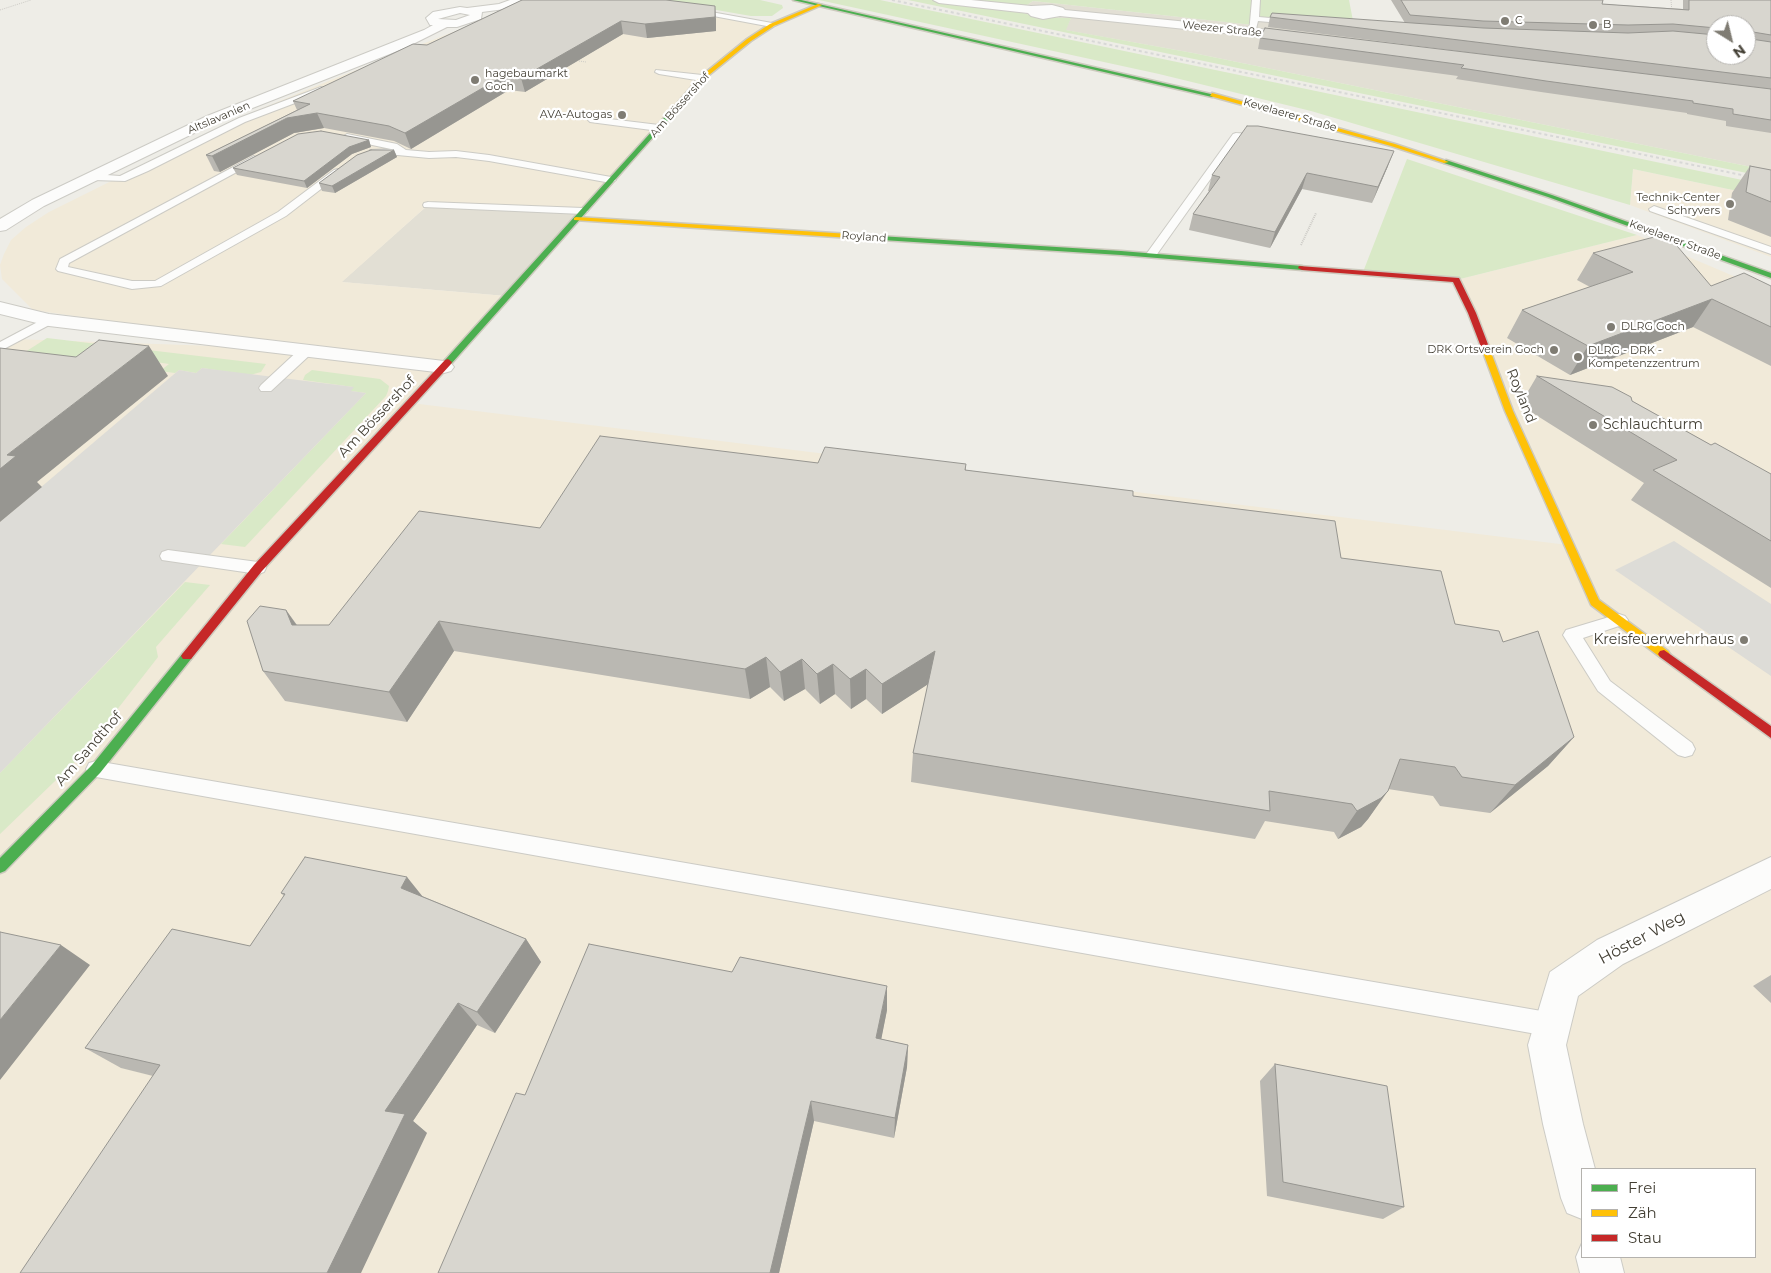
<!DOCTYPE html>
<html>
<head>
<meta charset="utf-8">
<style>
  body { margin:0 }
  #map { position:relative; width:1771px; height:1273px; overflow:hidden; background:#eeede7; font-family:Montserrat,sans-serif }
  canvas { display:block }
  .legend { position:absolute; left:1581px; top:1168px; width:175px; height:90px; box-sizing:border-box; background:#fff; border:1px solid #b4b2ae; margin:0; padding:6px 9px; list-style:none; font-size:15px; color:#433f34 }
  .legend li { display:flex; align-items:center; gap:10px; height:25px }
  .legend b { width:25px; border:1px solid #b4b2ae }
  .north { position:absolute; left:1706px; top:15px; width:50px; height:50px; box-sizing:border-box; background:#fff; border:1px solid #b4b2ae; border-radius:50%; rotate:144deg; font-size:14px; font-weight:700; line-height:20px; text-align:center; color:#433f34 }
  .north::after { content:''; display:block; margin:auto; width:18px; height:22px; background:#7f7c73; clip-path:polygon(50% 0,100% 100%,50% 72%,0 100%) }
</style>
</head>
<body>
<div id="map">
<canvas width="1771" height="1273"></canvas>
<ul class="legend">
<li><b style="height:6px;background:#4caf50"></b>Frei</li>
<li><b style="height:6px;background:#ffc107"></b>Zäh</li>
<li><b style="height:6px;background:#c62828"></b>Stau</li>
</ul>
<div class="north">N</div>
</div>
<script>
const c = document.querySelector('canvas').getContext('2d');
c.lineJoin = 'round';
function fillPath(path, color) { c.fillStyle = color; c.fill(path, 'evenodd'); }
const shape = rows => new Path2D(rows.map(r => 'M' + r).join(''));
function strokePath(path, color, width, dash) { c.strokeStyle = color; c.lineWidth = width; c.lineCap = dash ? 'butt' : 'round'; c.setLineDash(dash || []); c.stroke(path); }
function write(font, color, halo, rows, align = 'center') {
  c.font = font + ' Montserrat,sans-serif'; c.lineWidth = 4.5; c.setLineDash([]); c.textBaseline = 'middle'; c.strokeStyle = halo; c.fillStyle = color; for (const [text, x, y, turn = 0] of rows) {
    c.save(); c.translate(x, y); c.rotate((+turn || 0) * Math.PI / 180); c.textAlign = isNaN(turn) ? turn : align; if (halo) c.strokeText(text, 0, 0); c.fillText(text, 0, 0); c.restore();
  }
}
fillPath(shape([
  [1033,1,1253,25,1255,19,1716,55,1746,55,1771,51,1771,171,1193,53,1065,30,1071,18,1035,17,1021,12,1024,7],
  [428,205,583,211,506,296,341,282]
]), '#e2dfd4');
fillPath(shape([
  [642,0,772,25,702,78,583,211,428,205,342,282,506,296,411,403,1568,545,1456,280,1637,235,1771,292,1771,1273,0,1273,0,347,13,339,300,349,33,310,2,279,0,265,4,254,11,240,26,227,49,212,238,118,331,80,514,8],
  [1582,1169,1755,1169,1755,1257,1582,1257],
  [1633,169,1771,198,1771,257,1630,205]
]), '#f1ead9');
fillPath(shape([
  [659,0,760,0,782,5,783,8,772,16,751,16],
  [819,0,880,0,1771,186,1771,198,1633,169,1630,205,1311,111,1159,74],
  [908,0,1349,0,1354,26,1255,19,1253,25,1033,1,1024,7,1021,12,1035,17,1071,18,1066,30,1193,53,1771,171,1771,178],
  [1407,159,1637,235,1456,280,1363,272],
  [47,338,266,364,261,372,250,375,202,368,196,373,179,370,175,373,160,371,169,364,149,361,140,368,22,354],
  [312,370,380,379,389,386,388,391,386,396,245,547,221,544,366,393,350,391,353,387,303,380,305,375],
  [185,582,210,585,156,647,158,657,81,756,0,834,0,773]
]), '#d9e9c7');
fillPath(shape([
  [202,368,354,387,351,391,366,393,0,773,0,522,179,370,196,373],
  [1674,541,1771,604,1771,676,1615,570]
]), '#dddcd7');
const lane = shape([
  [1252,0,1260,0,1259,17,1291,20,1295,22,1291,24,1258,21,1255,33,1249,33,1252,0],
  [689,8,772,23,776,25,772,27,692,12,688,10,689,8],
  [656,70,702,75,706,78,702,81,659,74,655,72,656,70],
  [321,87,324,88,324,92,245,122,148,171,125,181,93,180,88,177,93,174,120,176,239,118,321,87],
  [593,117,659,125,664,128,659,131,590,122,588,120,593,117],
  [1236,133,1264,135,1269,138,1264,141,1239,139,1155,257,1147,257,1145,255,1147,253,1233,134,1236,133],
  [347,134,397,144,406,150,429,152,456,151,489,155,611,177,616,180,611,183,489,161,456,157,429,158,387,154,373,155,370,154,370,150,391,149,344,139,342,137,347,134],
  [254,156,259,159,257,161,69,263,68,267,132,281,155,281,278,212,334,170,338,169,343,172,286,216,161,286,132,289,58,271,56,269,60,259,254,156],
  [428,202,583,208,588,211,583,214,424,207,423,205,424,203,428,202],
  [1654,206,1771,247,1771,254,1650,211,1649,209,1654,206],
  [49,316,53,317,55,320,53,323,0,351,0,342,49,316],
  [307,346,312,347,313,350,312,353,271,391,261,391,259,388,261,385,302,347,307,346],
  [168,550,258,562,264,564,266,568,264,572,258,574,162,560,160,556,162,552,168,550],
  [1619,614,1625,616,1628,620,1625,624,1583,638,1610,681,1692,743,1695,749,1692,755,1685,757,1678,755,1598,691,1563,635,1566,630,1619,614],
  [96,761,1553,1013,1561,1017,1565,1025,1561,1033,1553,1037,96,777,89,775,86,769,89,763,96,761]
]);
const street = shape([
  [510,0,526,0,505,9,482,12,481,19,457,27,447,27,405,48,217,122,44,206,6,230,0,231,0,219,32,200,207,116,424,30,433,25,430,25,426,18,433,12,460,7,467,8,499,4,510,0],
  [460,13,470,15,456,20,438,19,460,13],
  [933,0,971,0,1031,6,1052,5,1063,8,1065,10,1301,33,1307,37,1301,41,1060,16,1043,19,1031,16,1028,13,939,3,933,0],
  [0,302,49,314,444,361,451,363,454,367,451,371,444,373,49,326,0,314,0,302],
  [1771,857,1771,889,1623,964,1578,996,1566,1045,1583,1124,1595,1169,1582,1169,1582,1219,1567,1213,1561,1198,1543,1124,1528,1045,1550,972,1597,940,1771,857],
  [1582,1243,1582,1257,1620,1257,1624,1273,1580,1273,1576,1257,1582,1243]
]);
const fast = shape([
  [793,0,801,0,1215,95,1212,97,793,0],
  [673,108,678,109,451,364,445,364,445,360,673,108],
  [1446,160,1552,195,1771,273,1771,278,1548,197,1444,163,1443,162,1446,160],
  [879,236,1121,251,1302,266,1306,268,1302,270,1121,255,882,240,878,238,879,236],
  [187,652,191,653,193,656,191,659,100,773,5,871,0,873,0,858,92,765,183,653,187,652]
]);
const slow = shape([
  [818,4,822,5,774,26,751,41,704,79,677,110,673,110,673,108,700,77,747,39,770,24,818,4],
  [1212,93,1395,144,1449,162,1444,163,1391,146,1210,96,1212,93],
  [576,217,882,236,886,238,882,240,574,220,574,218,576,217],
  [1482,345,1489,347,1513,411,1599,600,1668,651,1670,654,1668,657,1660,657,1591,605,1505,411,1481,347,1482,345]
]);
const jam = shape([
  [1299,266,1459,278,1476,313,1489,347,1485,349,1481,347,1468,313,1453,282,1302,270,1298,268,1299,266],
  [448,359,452,362,451,364,262,571,191,659,183,659,181,656,183,653,254,565,445,360,448,359],
  [1664,650,1771,726,1771,738,1660,657,1658,654,1660,651,1664,650]
]);
strokePath(lane, '#cccbc5', 2);
strokePath(street, '#cccbc5', 2);
strokePath(fast, '#cdcabe', 3);
strokePath(slow, '#cdcabe', 3);
strokePath(jam, '#cdcabe', 3);
strokePath(shape([
  [1671,0,1672,12],
  [0,10,31,0],
  [579,61,586,62]
]), '#cccbc6', 1, [1, 1]);
strokePath(shape([
  [1301,245,1316,213]
]), '#cccbc6', 2, [1, 1]);
fillPath(lane, '#fcfcfb');
fillPath(street, '#fcfcfb');
fillPath(fast, '#4caf50');
fillPath(slow, '#ffc107');
fillPath(jam, '#c62828');
strokePath(shape([
  [892,0,1771,181]
]), '#d8d8d7', 2, [3, 3]);
fillPath(shape([
  [522,0,716,19,716,31,647,38,623,34,525,92,509,90,411,149,394,141,324,128,294,133,220,172,214,171,206,155,297,110,293,101,427,45],
  [1391,0,1603,0,1602,4,1683,9,1683,0,1771,0,1771,133,1726,126,1726,121,1687,114,1687,113,1541,92,1456,79,1458,76,1258,49,1260,38,1528,60,1268,27,1270,17,1405,23],
  [1716,25,1746,25,1716,55],
  [369,140,371,147,352,154,307,188,237,175,233,168],
  [394,150,397,157,335,193,322,191,319,183],
  [1388,166,1372,203,1302,189,1270,248,1189,230,1193,214,1209,191,1208,191,1212,175],
  [1750,166,1771,170,1771,237,1728,220,1732,193],
  [1593,253,1711,286,1771,286,1771,366,1693,327,1570,375,1507,338,1522,310,1590,287,1577,280],
  [1537,376,1632,401,1711,445,1771,474,1771,588,1631,500,1644,483,1520,405],
  [818,463,966,464,966,470,1133,496,1341,558,1455,624,1503,642,1574,737,1548,766,1490,813,1440,806,1433,796,1388,789,1368,819,1361,827,1338,839,1334,832,1265,821,1255,839,911,782,913,753,928,684,882,714,866,699,851,709,835,694,820,704,805,689,784,701,770,687,750,699,454,651,407,722,285,701,263,671,286,610,297,625,329,625,540,528],
  [281,893,422,896,526,939,541,962,495,1033,477,1025,413,1121,427,1133,153,1076,121,1068,85,1048,250,946,284,896],
  [1771,975,1771,1003,1753,986],
  [887,1010,881,1039,908,1045,907,1067,894,1138,814,1121,779,1273,438,1273,525,1095],
  [1275,1064,1404,1207,1383,1219,1267,1196,1260,1081]
]), '#bab8b2');
fillPath(shape([
  [715,6,716,19,716,31,647,38,645,24],
  [621,21,623,34,525,92,521,78],
  [505,75,509,90,411,149,405,133],
  [317,113,324,128,294,133,220,172,212,156,287,118],
  [369,140,371,147,352,154,307,188,304,181,349,147],
  [394,150,397,157,335,193,332,186],
  [1394,151,1388,166,1372,203,1378,187],
  [1307,173,1302,189,1270,248,1275,232],
  [1712,299,1693,327,1570,375,1588,346],
  [149,346,168,376,37,482,42,487,0,522,0,469,7,455],
  [286,610,307,640,292,625],
  [439,621,454,651,407,722,389,692],
  [935,651,933,681,882,714,882,684],
  [766,657,770,687,750,699,745,669],
  [802,659,805,689,784,701,780,672],
  [833,664,835,694,820,704,817,674],
  [866,669,866,699,851,709,850,679],
  [1574,737,1548,766,1490,813,1515,785],
  [1388,791,1368,819,1361,827,1338,839,1357,811],
  [407,877,427,902,401,888],
  [526,939,541,962,495,1033,477,1012],
  [61,945,90,965,0,1080,0,1020],
  [887,986,887,1010,877,1061,876,1038],
  [458,1003,477,1025,413,1121,427,1133,361,1273,327,1273,385,1111],
  [908,1045,907,1067,894,1138,895,1118],
  [811,1101,814,1121,779,1273,770,1273]
]), '#979691');
const building = shape([
  [522,0,666,0,715,6,715,17,645,24,621,21,521,78,505,75,405,133,389,126,317,113,287,118,212,156,206,155,310,104,293,101,413,44,427,45,522,0],
  [1401,0,1603,0,1602,4,1689,10,1689,0,1771,0,1771,35,1753,32,1750,34,1751,39,1771,42,1771,78,1270,17,1272,13,1483,28,1628,33,1673,31,1716,35,1716,55,1746,55,1746,25,1716,25,1716,28,1673,24,1628,25,1483,21,1410,15,1401,0],
  [1265,28,1771,89,1771,120,1733,114,1733,109,1693,103,1693,101,1546,81,1461,68,1464,65,1260,38,1265,28],
  [1247,126,1258,126,1394,151,1378,187,1307,173,1275,232,1193,214,1220,177,1212,175,1247,126],
  [321,131,369,140,349,147,304,181,233,168,298,134,321,131],
  [371,150,394,150,332,186,319,183,357,155,371,150],
  [1750,166,1771,170,1771,202,1746,192,1750,166],
  [1658,236,1672,240,1711,286,1744,273,1771,286,1771,327,1712,299,1588,346,1522,310,1633,272,1593,253,1658,236],
  [99,340,149,346,7,455,16,456,0,469,0,348,76,357,99,340],
  [1537,376,1612,387,1631,397,1632,401,1711,445,1715,443,1771,474,1771,541,1653,470,1677,460,1537,376],
  [600,436,818,463,825,447,966,464,965,470,1133,491,1133,496,1335,521,1341,558,1441,571,1455,624,1499,631,1503,642,1538,631,1574,737,1515,785,1462,777,1455,767,1400,759,1388,791,1381,798,1357,811,1352,804,1269,791,1270,811,913,753,935,651,882,684,866,669,850,679,833,664,817,674,802,659,780,672,766,657,745,669,439,621,389,692,263,671,247,621,260,606,286,610,292,625,329,625,419,511,540,528,600,436],
  [305,857,407,877,401,888,526,939,477,1012,458,1003,385,1111,405,1114,327,1273,20,1273,160,1065,85,1048,172,929,250,946,285,894,281,893,305,857],
  [0,932,61,945,0,1020,0,932],
  [589,944,732,972,740,957,887,986,876,1038,908,1045,895,1118,811,1101,770,1273,438,1273,516,1093,525,1095,589,944],
  [1275,1064,1387,1086,1404,1207,1283,1182,1275,1064]
]);
fillPath(building, '#d8d6cf');
strokePath(building, '#979691', 1);
for (const [x, y, r, color] of [
  [1505,21,5,"#7f7c73"],
  [1593,25,5,"#7f7c73"],
  [475,80,5,"#7f7c73"],
  [622,115,5,"#7f7c73"],
  [1730,204,5,"#7f7c73"],
  [1611,327,5,"#7f7c73"],
  [1554,350,5,"#7f7c73"],
  [1578,357,5,"#7f7c73"],
  [1593,425,5,"#7f7c73"],
  [1744,640,5,"#7f7c73"]
]) { const dot = new Path2D(); dot.arc(x, y, r, 0, 2 * Math.PI); c.fillStyle = color; c.fill(dot); strokePath(dot, '#fff', 2); }
write('11px', '#433f34', '#fff', [
  ["C",1515,21],
  ["B",1603,25],
  ["hagebaumarkt",485,74],
  ["Goch",485,87],
  ["AVA-Autogas",612,115,"right"],
  ["Technik-Center",1720,198,"right"],
  ["Schryvers",1720,211,"right"],
  ["DLRG Goch",1621,327],
  ["DRK Ortsverein Goch",1544,350,"right"],
  ["DLRG - DRK -",1588,351],
  ["Kompetenzzentrum",1588,364]
], 'left');
write('11px', '#433f34', '#fff', [
  ["Weezer Straße",1222,29,6],
  ["Am Bössershof",680,105,-48],
  ["Kevelaerer Straße",1290,115,16],
  ["Altslavanien",219,118,-23],
  ["Royland",864,237,4],
  ["Kevelaerer Straße",1675,240,20]
]);
write('14px', '#433f34', '#fff', [
  ["Royland",1521,396,68],
  ["Am Bössershof",377,417,-47],
  ["Am Sandthof",89,749,-49]
]);
write('14px', '#433f34', '#fff', [
  ["Schlauchturm",1603,425],
  ["Kreisfeuerwehrhaus",1734,640,"right"]
], 'left');
write('16px', '#433f34', '#fff', [
  ["Höster Weg",1642,938,-28]
]);
</script>
</body>
</html>
